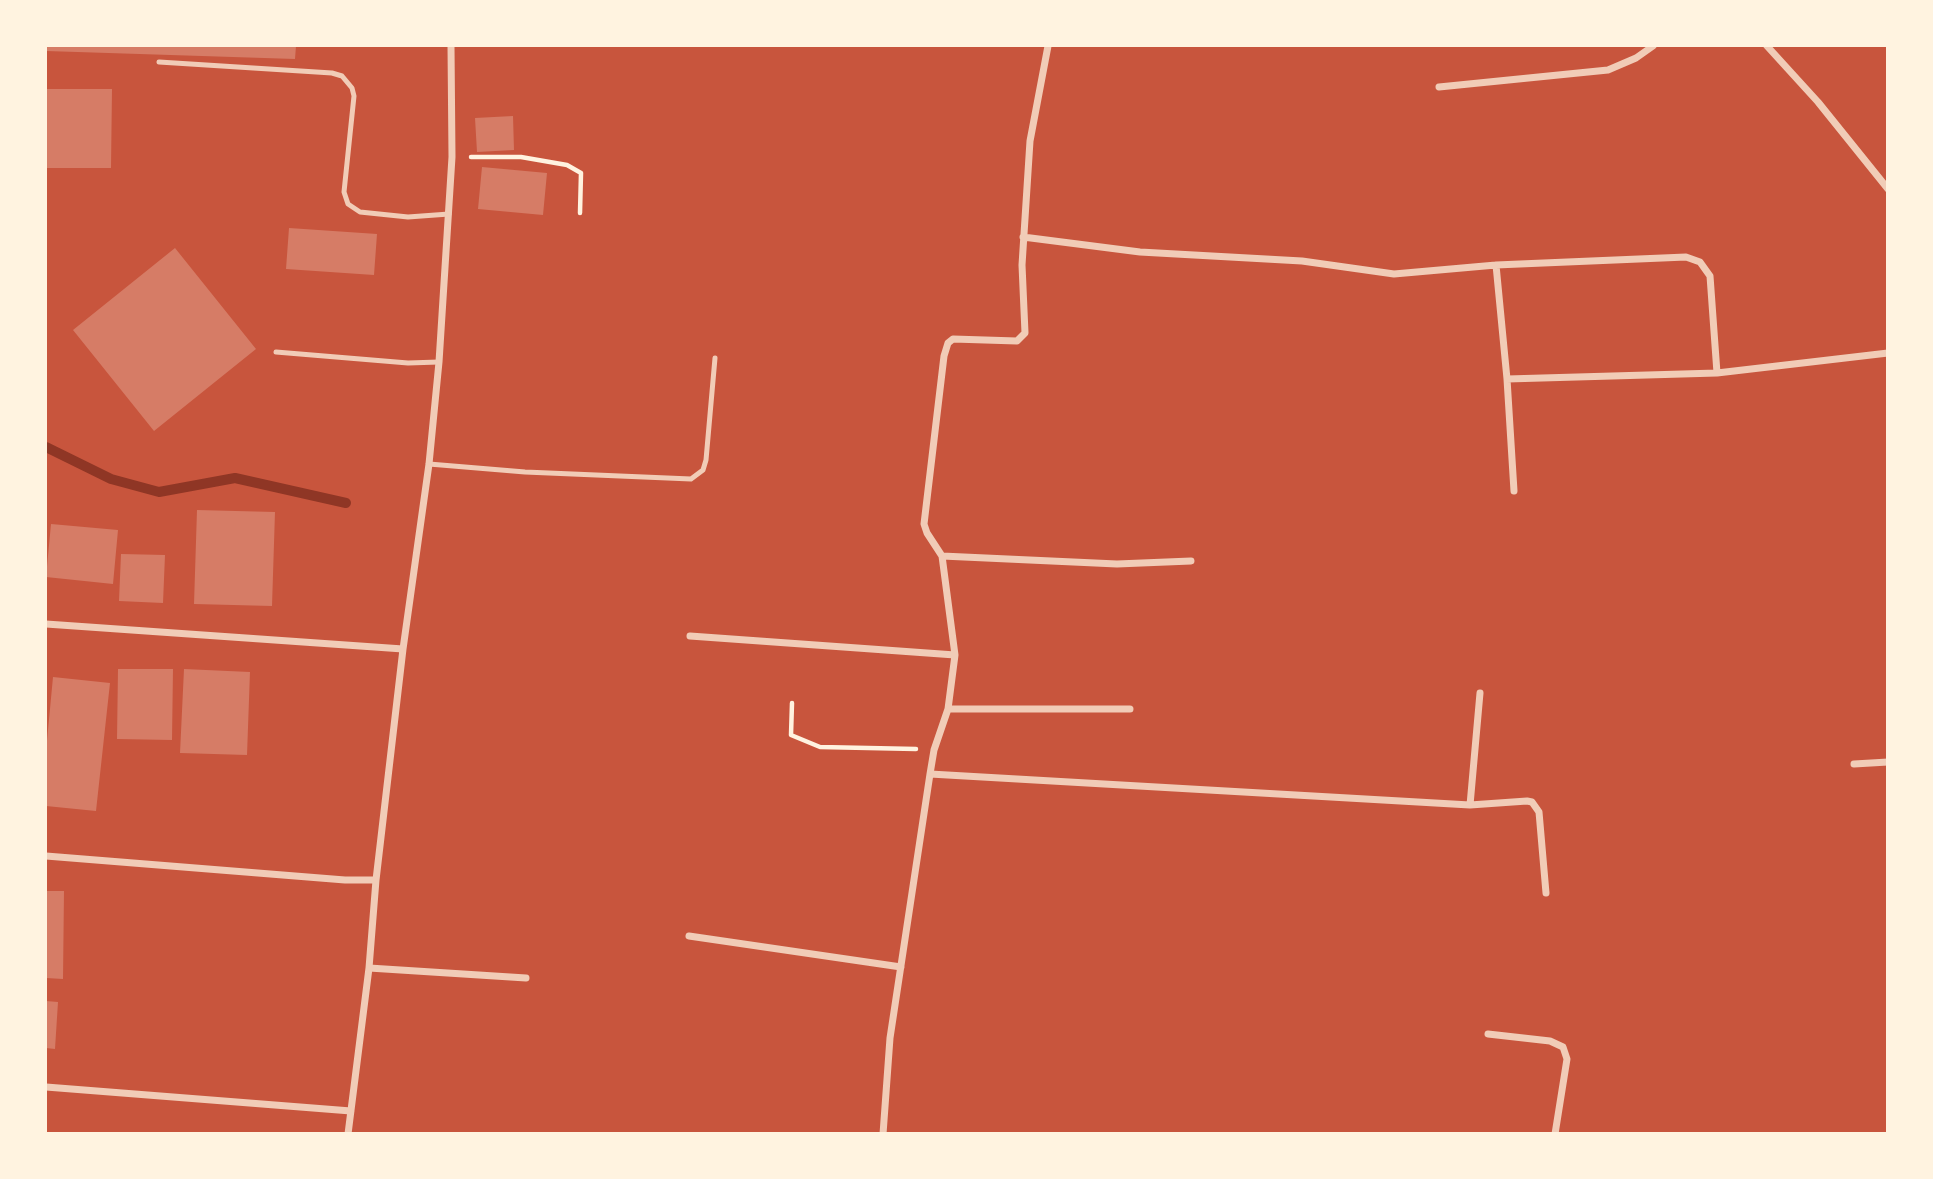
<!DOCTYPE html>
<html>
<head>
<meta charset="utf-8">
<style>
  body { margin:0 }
  #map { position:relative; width:1933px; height:1179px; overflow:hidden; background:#c8553d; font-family:Arial,sans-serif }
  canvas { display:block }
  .frame { position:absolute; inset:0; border:47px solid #fff3e0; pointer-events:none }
</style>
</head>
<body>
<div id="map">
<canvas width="1933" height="1179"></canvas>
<div class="frame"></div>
</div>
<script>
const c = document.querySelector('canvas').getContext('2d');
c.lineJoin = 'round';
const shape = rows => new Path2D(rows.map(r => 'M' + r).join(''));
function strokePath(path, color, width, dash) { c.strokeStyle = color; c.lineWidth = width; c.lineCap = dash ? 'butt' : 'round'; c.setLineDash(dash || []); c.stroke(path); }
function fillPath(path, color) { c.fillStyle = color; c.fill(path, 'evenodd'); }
strokePath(shape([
  [46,447,111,479,159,492,235,478,346,503]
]), '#8f3625', 10);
fillPath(shape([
  [46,46,296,46,295,59,46,51],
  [46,89,112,89,111,168,46,168],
  [513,116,514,150,477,152,475,118],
  [482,167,547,173,543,215,478,209],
  [289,228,377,234,374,275,286,269],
  [175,248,256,349,154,431,73,330],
  [197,510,275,512,272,606,194,604],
  [51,524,118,530,113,584,46,577],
  [121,554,165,555,163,603,119,601],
  [118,669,173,669,172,740,117,739],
  [184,669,250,672,247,755,180,753],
  [53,677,110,683,96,811,46,806,46,751],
  [46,891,64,891,63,979,46,978],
  [46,1001,58,1002,55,1049,46,1048]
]), '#d67c66');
strokePath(shape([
  [471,157,521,157,567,165,581,173,580,213],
  [792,703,791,735,820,747,916,749]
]), '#fff3e0', 4.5);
strokePath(shape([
  [159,62,332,73,342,76,352,88,354,96,344,192,348,204,360,212,408,217,449,214],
  [276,352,408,363,439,362],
  [429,464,525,472,691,479,703,470,706,460,715,358]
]), '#f1ccb7', 5);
strokePath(shape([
  [1767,46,1818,102,1888,189],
  [1439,87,1608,70,1636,58,1653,46],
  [1023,237,1140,252,1302,261,1394,274,1496,265,1686,257,1700,262,1710,276,1717,373],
  [1496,265,1507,379,1514,491],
  [1507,379,1717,373,1888,353],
  [942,556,1117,564,1191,561],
  [46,624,403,649],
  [690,636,955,655],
  [948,709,1130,709],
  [1854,764,1888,762],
  [930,774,1470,805,1527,801,1532,802,1539,812,1546,893],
  [1470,805,1480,693],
  [46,856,345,880,376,880],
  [689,936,901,967],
  [369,968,526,978],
  [1488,1034,1550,1041,1563,1047,1567,1059,1555,1134],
  [46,1087,351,1111],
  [348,1134,369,968,376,880,403,649,429,464,439,362,452,157,451,46],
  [883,1134,890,1038,930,774,934,750,948,709,955,655,942,556,927,533,924,524,944,356,948,343,953,339,1017,341,1025,333,1022,265,1030,141,1048,46]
]), '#f1ccb7', 7);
</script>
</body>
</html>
